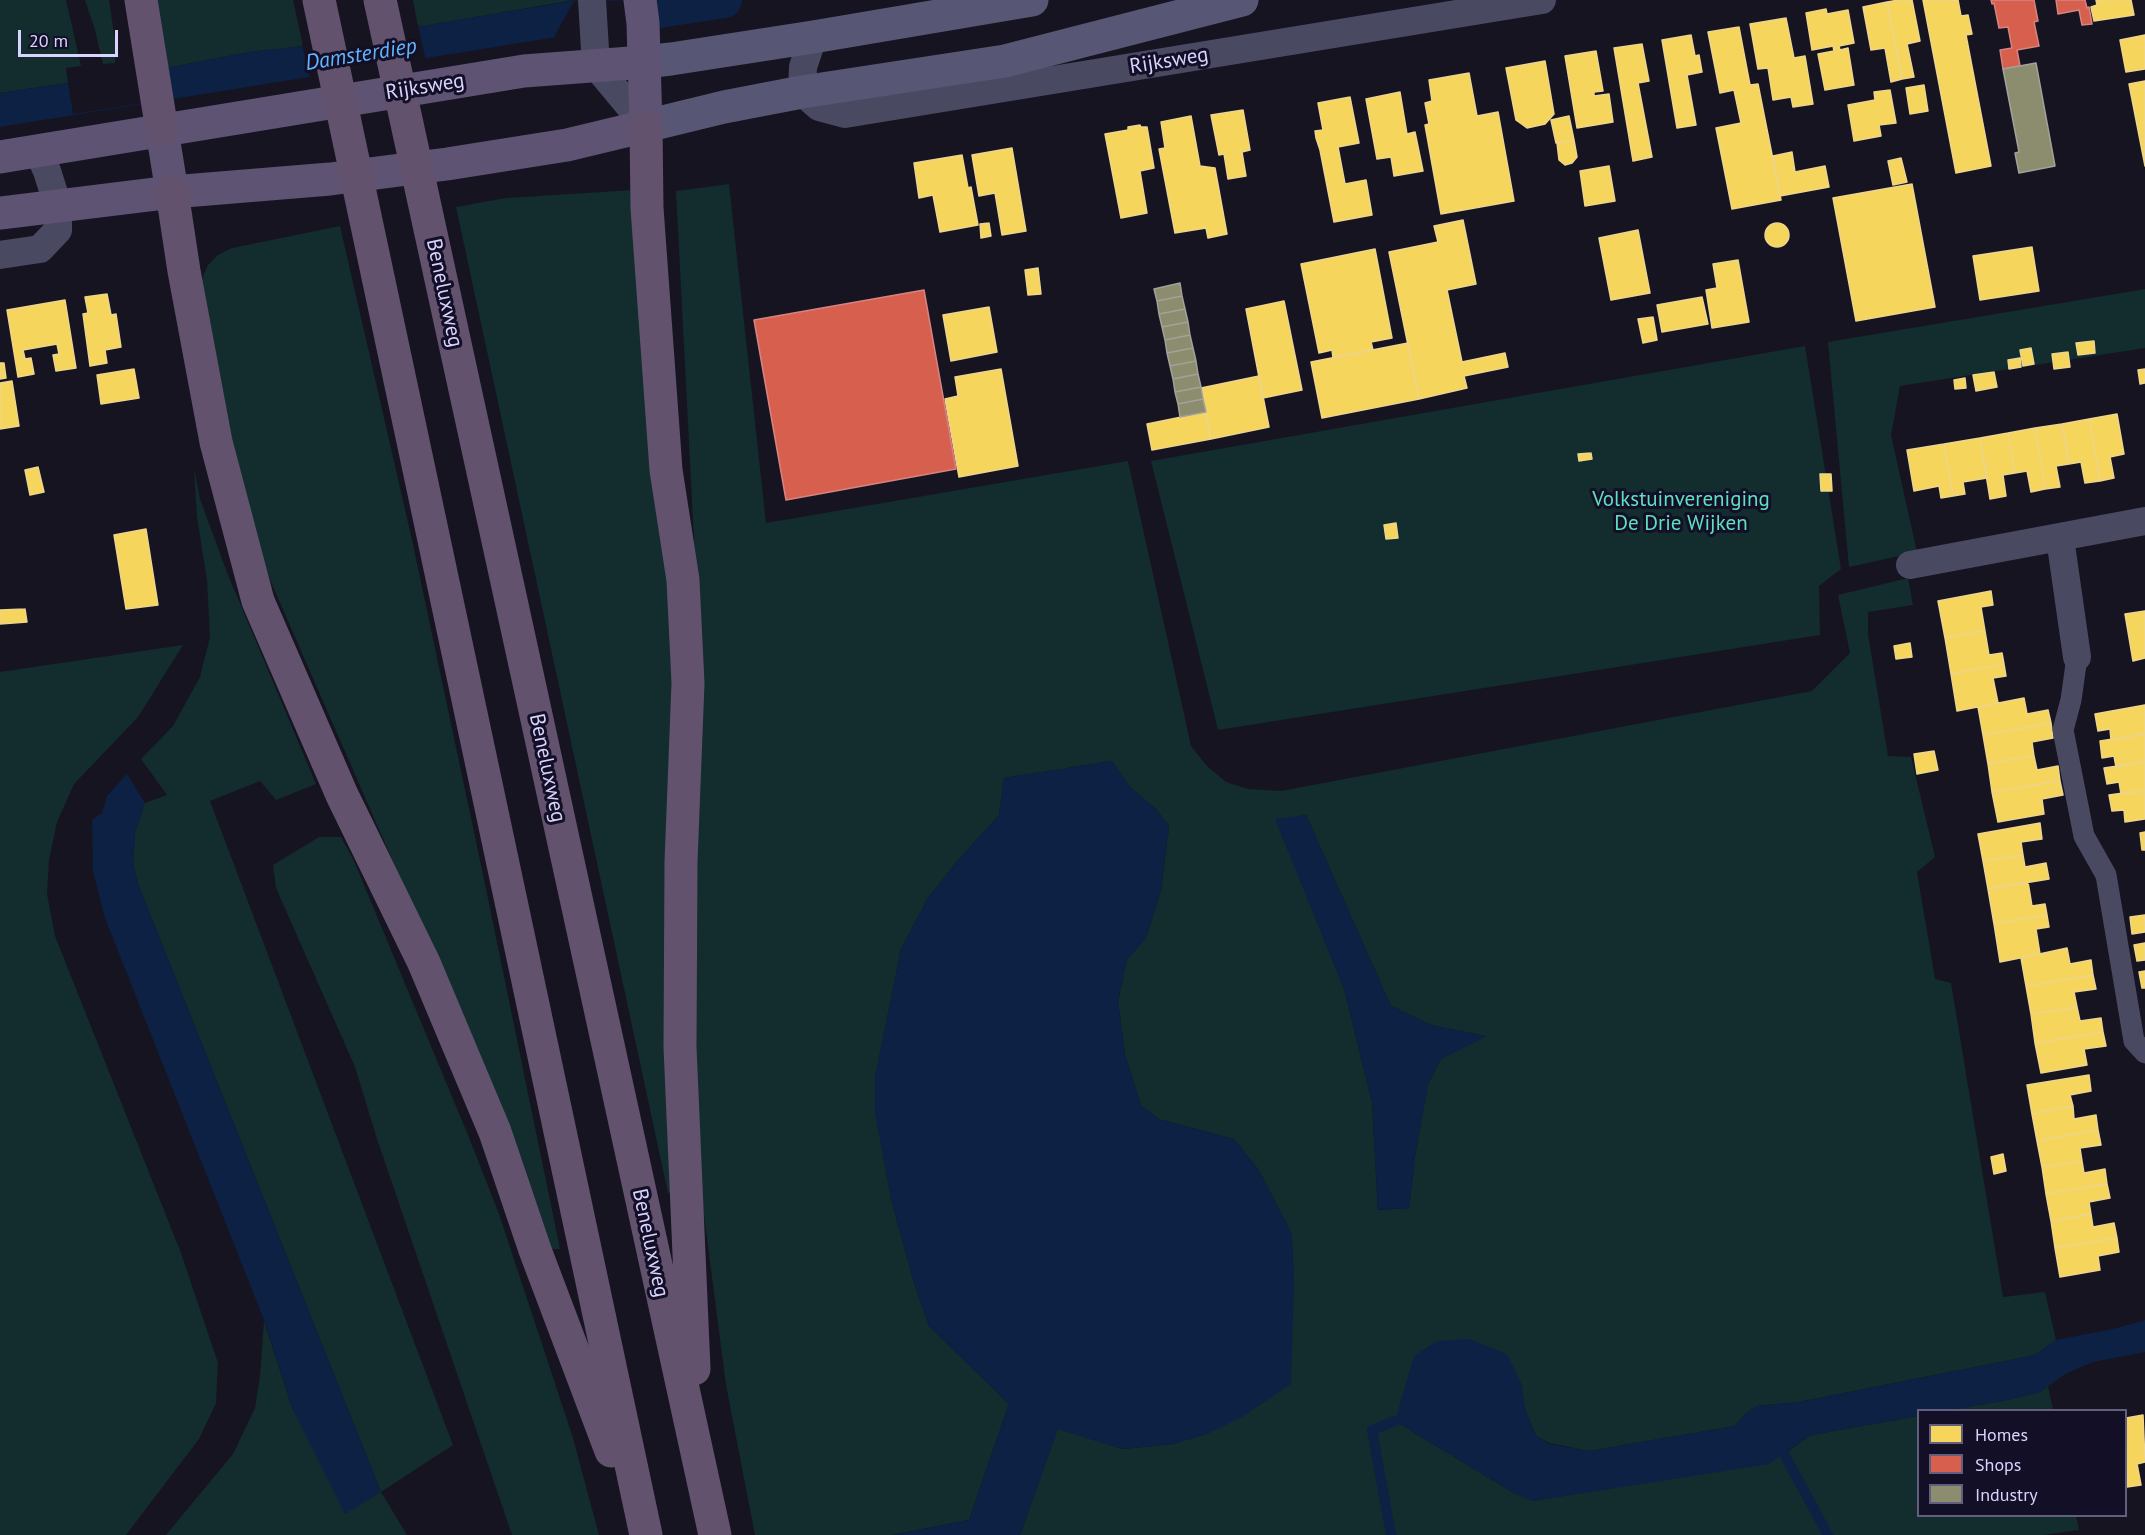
<!DOCTYPE html>
<html>
<head>
<meta charset="utf-8">
<style>
  body { margin:0 }
  #map { position:relative; width:2145px; height:1535px; overflow:hidden; background:#161421; font-family:"PT Sans",sans-serif }
  canvas { display:block }
  .legend { position:absolute; left:1917px; top:1409px; width:210px; height:108px; box-sizing:border-box; background:#130f26; border:2px solid #625e7d; margin:0; padding:8px 10px; list-style:none; font-size:18px; color:#d9d4ff }
  .legend li { display:flex; align-items:center; gap:12px; height:30px }
  .legend b { width:30px; border:2px solid #625e7d }
  .scale { position:absolute; left:18px; top:30px; width:100px; height:27px; box-sizing:border-box; border:3px solid #d9d4ff; border-top:0; padding-left:8px; font-size:18px; line-height:21px; white-space:nowrap; color:#d9d4ff; -webkit-text-stroke:4px #130f26; paint-order:stroke }
</style>
</head>
<body>
<div id="map">
<canvas width="2145" height="1535"></canvas>
<ul class="legend">
<li><b style="height:16px;background:#f6d55c"></b>Homes</li>
<li><b style="height:16px;background:#d6604d"></b>Shops</li>
<li><b style="height:16px;background:#8c8c6e"></b>Industry</li>
</ul>
<div class="scale">20 m</div>
</div>
<script>
const c = document.querySelector('canvas').getContext('2d');
c.lineJoin = 'round';
function fillPath(path, color) { c.fillStyle = color; c.fill(path, 'evenodd'); }
const shape = rows => new Path2D(rows.map(r => 'M' + r).join(''));
function strokePath(path, color, width, dash) { c.strokeStyle = color; c.lineWidth = width; c.lineCap = dash ? 'butt' : 'round'; c.setLineDash(dash || []); c.stroke(path); }
function write(font, color, halo, rows, align = 'center') {
  c.font = font + ' "PT Sans",sans-serif'; c.lineWidth = 6; c.setLineDash([]); c.textBaseline = 'middle'; c.strokeStyle = halo; c.fillStyle = color; for (const [text, x, y, turn = 0] of rows) {
    c.save(); c.translate(x, y); c.rotate((+turn || 0) * Math.PI / 180); c.textAlign = isNaN(turn) ? turn : align; if (halo) c.strokeText(text, 0, 0); c.fillText(text, 0, 0); c.restore();
  }
}
fillPath(shape([
  [0,0,66,0,81,66,66,68,68,83,0,93],
  [85,0,109,0,116,47,115,63,103,64,95,30],
  [155,0,293,0,303,46,250,52,166,68],
  [413,0,574,0,418,27],
  [729,184,766,523,1128,461,1191,746,1207,766,1226,782,1248,789,1281,791,1812,691,1850,653,1838,595,1908,578,1913,605,1868,612,1868,634,1888,756,1911,757,1935,857,1917,872,1935,979,1951,983,2003,1297,2045,1292,2056,1340,2035,1355,1799,1402,1757,1406,1745,1414,1735,1426,1589,1451,1549,1443,1536,1436,1525,1410,1521,1383,1395,1421,1514,1493,1533,1501,1784,1454,1811,1435,1918,1416,1918,1516,2076,1516,2079,1530,2044,1535,1020,1535,1058,1428,1122,1449,1173,1444,1209,1433,1294,1279,1291,1232,1258,1169,1234,1139,1158,1119,1141,1105,1125,1055,1118,1001,1127,959,1146,938,1161,890,1169,827,1157,810,1130,787,1112,761,1004,778,999,815,958,860,928,898,901,949,875,1078,875,1111,891,1199,914,1283,929,1326,1009,1404,969,1520,892,1535,755,1535,726,1385,701,1192,694,1036,699,636,676,191],
  [1306,815,1391,1006,1431,1025,1486,1036,1441,1059,1428,1084,1415,1156,1409,1208,1378,1210,1372,1102,1344,989,1276,820],
  [634,190,674,647,675,1192,668,1193,456,207,506,198],
  [340,226,412,540,485,884,560,1249,548,1249,467,1031,247,527,201,285,204,274,208,265,218,255,232,248],
  [2145,289,2145,348,1900,386,1891,435,1917,552,1849,567,1828,342],
  [1805,346,1841,569,1819,586,1820,635,1218,730,1151,461],
  [194,468,200,499,228,575,316,784,276,800,260,781,210,801,453,1445,381,1492,407,1535,166,1535,233,1454,255,1408,260,1376,264,1321,293,1410,381,1492,138,884,133,863,135,832,145,803,167,795,141,759,173,726,200,677,210,637,207,580,197,517],
  [183,645,138,717,74,784,57,822,49,860,47,894,55,936,181,1253,218,1363,216,1403,199,1439,126,1535,0,1535,0,672],
  [319,837,341,837,354,861,468,1135,499,1214,573,1438,599,1535,512,1535,377,1139,355,1067,276,888,273,865],
  [2048,1386,2053,1410,1950,1410,2007,1400,2040,1392]
]), '#132c2d');
fillPath(shape([
  [577,0,709,0,711,12,0,127,0,93,166,68,250,52,303,46],
  [1112,761,1130,787,1157,810,1169,827,1161,890,1146,938,1127,959,1118,1001,1125,1055,1141,1105,1158,1119,1234,1139,1258,1169,1291,1232,1294,1279,1291,1384,1242,1417,1209,1433,1173,1444,1122,1449,1058,1429,1020,1535,892,1535,969,1520,1009,1404,929,1326,914,1283,891,1199,875,1111,875,1078,901,949,928,898,958,860,999,815,1004,778],
  [127,774,145,803,135,832,133,863,138,884,381,1492,345,1514,293,1410,264,1320,105,918,93,871,92,820,102,813,107,796],
  [1306,815,1391,1006,1431,1025,1487,1036,1441,1059,1428,1084,1415,1156,1409,1208,1378,1210,1372,1102,1344,989,1275,819],
  [2145,1320,2145,1352,2093,1362,2065,1374,2040,1392,2007,1400,1950,1410,1918,1410,1918,1416,1811,1435,1769,1464,1533,1501,1514,1493,1395,1421,1414,1356,1437,1341,1469,1339,1507,1354,1521,1383,1525,1410,1536,1436,1549,1444,1589,1451,1735,1426,1745,1414,1757,1406,1799,1402,2035,1355,2056,1340,2113,1329]
]), '#0d2144');
fillPath(shape([
  [671,0,691,15,554,37,574,1],
  [418,24,426,61,310,80,302,44],
  [166,68,157,101,73,114,68,83]
]), '#161421');
const homes = shape([
  [1899,0,1912,0,1920,41,1907,44,1914,77,1902,79,1887,2,1899,0],
  [1923,0,1958,0,1961,16,1968,15,1972,34,1966,35,1991,166,1956,173,1923,0],
  [2096,0,2131,0,2134,15,2094,21,2091,7,2097,5,2096,0],
  [1887,2,1902,79,1891,82,1885,48,1871,50,1863,7,1887,2],
  [1826,9,1827,14,1848,10,1854,43,1839,46,1840,50,1848,48,1854,85,1825,90,1818,54,1834,51,1833,46,1812,50,1806,13,1826,9],
  [1786,18,1794,58,1805,56,1813,104,1793,107,1791,97,1773,100,1768,68,1758,69,1750,24,1786,18],
  [1739,27,1750,85,1758,84,1781,200,1732,209,1716,128,1741,123,1734,90,1720,93,1708,32,1739,27],
  [1691,35,1695,56,1699,55,1702,72,1687,75,1696,125,1677,128,1662,40,1691,35],
  [2145,35,2145,69,2126,72,2120,40,2145,35],
  [1642,44,1649,81,1638,83,1652,157,1633,161,1614,48,1642,44],
  [1596,51,1603,91,1594,92,1594,96,1609,94,1613,122,1577,128,1565,56,1596,51],
  [1545,61,1554,114,1545,124,1527,128,1516,120,1506,68,1545,61],
  [1469,73,1477,116,1498,112,1514,201,1441,214,1425,125,1429,124,1425,103,1432,101,1429,80,1469,73],
  [2145,81,2145,166,2129,84,2145,81],
  [1924,85,1928,111,1910,114,1906,88,1924,85],
  [1890,90,1896,123,1879,125,1881,136,1854,141,1848,105,1875,100,1874,92,1890,90],
  [1400,92,1407,134,1415,132,1423,171,1394,176,1391,157,1377,159,1366,99,1400,92],
  [1350,97,1359,143,1338,147,1345,184,1366,180,1372,215,1334,222,1320,150,1316,138,1315,131,1323,130,1318,103,1350,97],
  [1243,110,1250,150,1242,152,1246,176,1228,179,1224,154,1219,155,1211,115,1243,110],
  [1191,116,1200,166,1215,168,1227,234,1208,238,1206,228,1175,233,1159,149,1165,148,1161,122,1191,116],
  [1569,116,1574,140,1556,143,1551,120,1569,116],
  [1140,125,1141,127,1147,127,1154,168,1140,171,1147,213,1121,218,1105,134,1128,130,1128,127,1140,125],
  [1574,140,1577,157,1572,163,1565,165,1559,160,1557,143,1574,140],
  [1012,148,1026,231,1002,235,995,193,979,196,972,155,1012,148],
  [1792,152,1795,172,1825,166,1829,187,1780,196,1773,156,1792,152],
  [962,155,968,188,971,187,978,225,940,232,933,195,919,198,914,163,962,155],
  [1901,158,1907,182,1893,185,1888,161,1901,158],
  [1609,166,1615,201,1585,206,1580,171,1609,166],
  [1912,184,1935,307,1856,321,1833,198,1912,184],
  [1463,220,1476,284,1447,290,1462,362,1505,353,1508,367,1464,376,1467,388,1419,399,1389,252,1438,242,1434,226,1463,220],
  '1765 235a12 12 0 1 1 24 0a12 12 0 1 1-24 0Z',
  [989,223,991,236,981,238,980,224,989,223],
  [1638,230,1650,293,1611,300,1599,238,1638,230],
  [2032,247,2039,291,1980,300,1973,256,2032,247],
  [1375,249,1392,338,1371,342,1373,350,1333,358,1332,350,1319,353,1301,264,1375,249],
  [1738,260,1749,322,1712,328,1706,290,1717,288,1713,264,1738,260],
  [1038,268,1041,294,1028,295,1025,270,1038,268],
  [107,294,111,315,116,314,121,347,105,350,107,363,90,366,83,314,88,313,85,297,107,294],
  [1702,297,1708,324,1662,332,1657,305,1702,297],
  [65,300,76,368,56,371,53,355,59,354,57,344,23,350,25,359,31,358,34,374,18,377,7,310,65,300],
  [1284,301,1302,390,1263,398,1246,309,1284,301],
  [989,307,997,352,951,361,943,315,989,307],
  [1653,317,1657,340,1643,343,1638,319,1653,317],
  [2094,341,2095,353,2078,355,2076,343,2094,341],
  [1408,343,1419,399,1322,418,1311,362,1408,343],
  [2031,348,2034,364,2023,366,2020,350,2031,348],
  [2068,352,2070,367,2054,369,2052,354,2068,352],
  [2020,358,2021,367,2009,369,2008,360,2020,358],
  [0,363,4,363,6,378,0,379,0,363],
  [134,369,139,398,101,404,97,375,134,369],
  [1001,369,1018,466,959,477,945,399,958,396,955,377,1001,369],
  [2145,369,2145,383,2140,384,2138,370,2145,369],
  [1994,372,1997,387,1976,391,1973,375,1994,372],
  [1259,376,1269,427,1211,439,1201,388,1259,376],
  [1965,378,1966,388,1955,389,1954,380,1965,378],
  [12,381,19,426,0,429,0,383,12,381],
  [1206,412,1211,439,1152,450,1147,424,1206,412],
  [2117,414,2124,454,2110,457,2114,478,2100,481,2089,419,2117,414],
  [2089,419,2100,481,2085,483,2081,462,2069,464,2062,424,2089,419],
  [2062,424,2069,464,2056,466,2060,487,2045,489,2035,428,2062,424],
  [2035,428,2045,489,2031,492,2027,471,2015,473,2008,433,2035,428],
  [2008,433,2015,473,2003,475,2006,496,1990,499,1980,438,2008,433],
  [1980,438,1987,478,1963,482,1965,494,1953,496,1944,444,1980,438],
  [1944,444,1953,496,1941,498,1939,486,1914,491,1907,450,1944,444],
  [1591,453,1592,459,1579,461,1578,454,1591,453],
  [38,467,44,492,30,495,25,470,38,467],
  [1820,474,1831,474,1832,491,1821,491,1820,474],
  [1396,523,1398,538,1386,539,1384,525,1396,523],
  [146,529,158,605,126,609,114,535,146,529],
  [1991,591,1993,605,1981,607,1985,631,1945,638,1938,601,1991,591],
  [25,609,27,622,0,624,0,610,25,609],
  [2145,611,2145,658,2133,661,2125,614,2145,611],
  [1985,631,1989,655,2002,653,2004,664,1951,674,1945,638,1985,631],
  [1910,643,1912,657,1896,659,1894,646,1910,643],
  [2004,664,2006,676,1993,678,1998,703,1957,711,1951,674,2004,664],
  [2024,698,2027,714,2048,710,2051,723,1983,735,1978,707,2024,698],
  [2145,705,2145,734,2111,740,2110,729,2098,731,2095,714,2145,705],
  [2051,723,2053,738,2032,742,2034,756,1988,764,1983,735,2051,723],
  [2145,734,2145,762,2116,767,2114,756,2102,758,2100,741,2145,734],
  [1934,751,1938,770,1917,774,1914,754,1934,751],
  [2034,756,2037,770,2058,766,2060,781,1992,792,1988,764,2034,756],
  [2145,762,2145,790,2121,794,2119,782,2107,784,2104,768,2145,762],
  [2060,781,2063,795,2042,799,2044,814,1998,822,1992,792,2060,781],
  [2145,790,2145,819,2125,822,2124,810,2112,811,2109,795,2145,790],
  [2040,823,2042,839,2021,842,2023,855,1983,861,1978,834,2040,823],
  [2145,832,2145,850,2142,850,2140,833,2145,832],
  [2023,855,2025,867,2046,863,2049,879,1988,889,1983,861,2023,855],
  [2028,882,2032,906,2045,904,2047,915,1994,924,1988,889,2028,882],
  [2047,915,2049,927,2036,929,2040,954,2000,962,1994,924,2047,915],
  [2145,915,2145,932,2132,934,2130,917,2145,915],
  [2145,943,2145,960,2137,961,2134,945,2145,943],
  [2067,948,2070,964,2091,960,2093,975,2026,986,2021,958,2067,948],
  [2145,971,2145,988,2142,988,2139,972,2145,971],
  [2093,975,2096,989,2074,992,2077,1007,2031,1014,2026,986,2093,975],
  [2077,1007,2080,1021,2101,1018,2103,1032,2035,1043,2031,1014,2077,1007],
  [2103,1032,2106,1046,2084,1049,2087,1065,2041,1073,2035,1043,2103,1032],
  [2089,1075,2091,1091,2070,1095,2073,1106,2032,1114,2027,1085,2089,1075],
  [2073,1106,2074,1119,2096,1115,2098,1130,2037,1141,2032,1114,2073,1106],
  [2098,1130,2101,1145,2080,1148,2082,1161,2042,1167,2037,1141,2098,1130],
  [2003,1154,2006,1171,1994,1174,1991,1157,2003,1154],
  [2082,1161,2084,1173,2105,1169,2107,1184,2046,1194,2042,1167,2082,1161],
  [2107,1184,2110,1198,2089,1202,2091,1214,2051,1221,2046,1194,2107,1184],
  [2091,1214,2093,1227,2114,1223,2117,1238,2055,1248,2051,1221,2091,1214],
  [2117,1238,2119,1252,2098,1256,2100,1270,2060,1277,2055,1248,2117,1238],
  [2143,1415,2145,1462,2137,1464,2141,1485,2127,1487,2126,1418,2143,1415]
]);
fillPath(homes, '#f6d55c');
strokePath(homes, '#edd58d', 1.5);
const shops = shape([
  [1991,0,2034,0,2038,21,2034,22,2039,46,2017,50,2020,66,2003,69,2000,50,2012,48,2008,27,1999,28,1994,3,1992,4,1991,0],
  [2056,0,2085,0,2087,8,2089,7,2092,24,2082,25,2079,10,2058,14,2056,0],
  [924,290,956,469,786,500,754,320,924,290]
]);
fillPath(shops, '#d6604d');
strokePath(shops, '#d78382', 1.5);
const industry = shape([
  [2036,63,2055,166,2019,173,2015,153,2019,152,2003,69,2036,63],
  [1180,283,1182,296,1157,301,1154,289,1180,283],
  [1182,296,1185,309,1159,314,1157,301,1182,296],
  [1185,309,1188,322,1162,327,1159,314,1185,309],
  [1188,322,1190,335,1165,340,1162,327,1188,322],
  [1190,335,1193,348,1167,353,1165,340,1190,335],
  [1193,348,1196,361,1170,366,1167,353,1193,348],
  [1196,361,1198,374,1173,379,1170,366,1196,361],
  [1198,374,1201,387,1175,392,1173,379,1198,374],
  [1201,387,1203,399,1178,404,1175,392,1201,387],
  [1203,399,1206,412,1180,417,1178,404,1203,399]
]);
fillPath(industry, '#8c8c6e');
strokePath(industry, '#a3a29a', 1.5);
strokePath(shape([
  [1784,1454,1828,1535],
  [1391,1535,1372,1430,1395,1421]
]), '#0d2144', 10);
strokePath(shape([
  [659,10,724,0]
]), '#0d2144', 36);
strokePath(shape([
  [2077,657,2071,700,2063,730,2084,836,2106,875,2134,1041,2145,1053]
]), '#4a4962', 21);
strokePath(shape([
  [592,0,596,66,646,126],
  [813,37,803,67,802,92,819,107,845,114,1542,0],
  [0,255,40,249,58,230,58,206,47,171,38,151],
  [2060,538,2077,657],
  [1910,565,2145,521]
]), '#4a4962', 28);
strokePath(shape([
  [644,62,671,59,813,37,1032,0],
  [646,126,724,107,802,92,1005,61,1242,0]
]), '#575674', 33);
strokePath(shape([
  [162,130,172,192],
  [0,157,524,71,644,62],
  [0,213,172,192,330,179,447,164,567,145,646,126,643,23,640,0]
]), '#5e5373', 33);
strokePath(shape([
  [141,0,162,130],
  [319,0,646,1535],
  [380,0,715,1535],
  [646,126,647,208,666,470,683,580,688,683,681,862,680,1047,694,1369],
  [172,192,184,271,216,442,258,601,342,795,424,963,495,1132,535,1250,611,1451]
]), '#62526e', 33);
write('21px', '#d9d4ff', '#130f26', [
  ["Rijksweg",1169,61,-9],
  ["Rijksweg",425,87,-9],
  ["Beneluxweg",444,293,78],
  ["Beneluxweg",547,768,78],
  ["Beneluxweg",650,1243,78]
]);
write('21px', '#5fe0c0', '#130f26', [
  ["Volkstuinvereniging",1681,500],
  ["De Drie Wijken",1681,524]
]);
write('italic 22px', '#62b6ff', '#130f26', [
  ["Damsterdiep",361,55,-9]
]);
</script>
</body>
</html>
